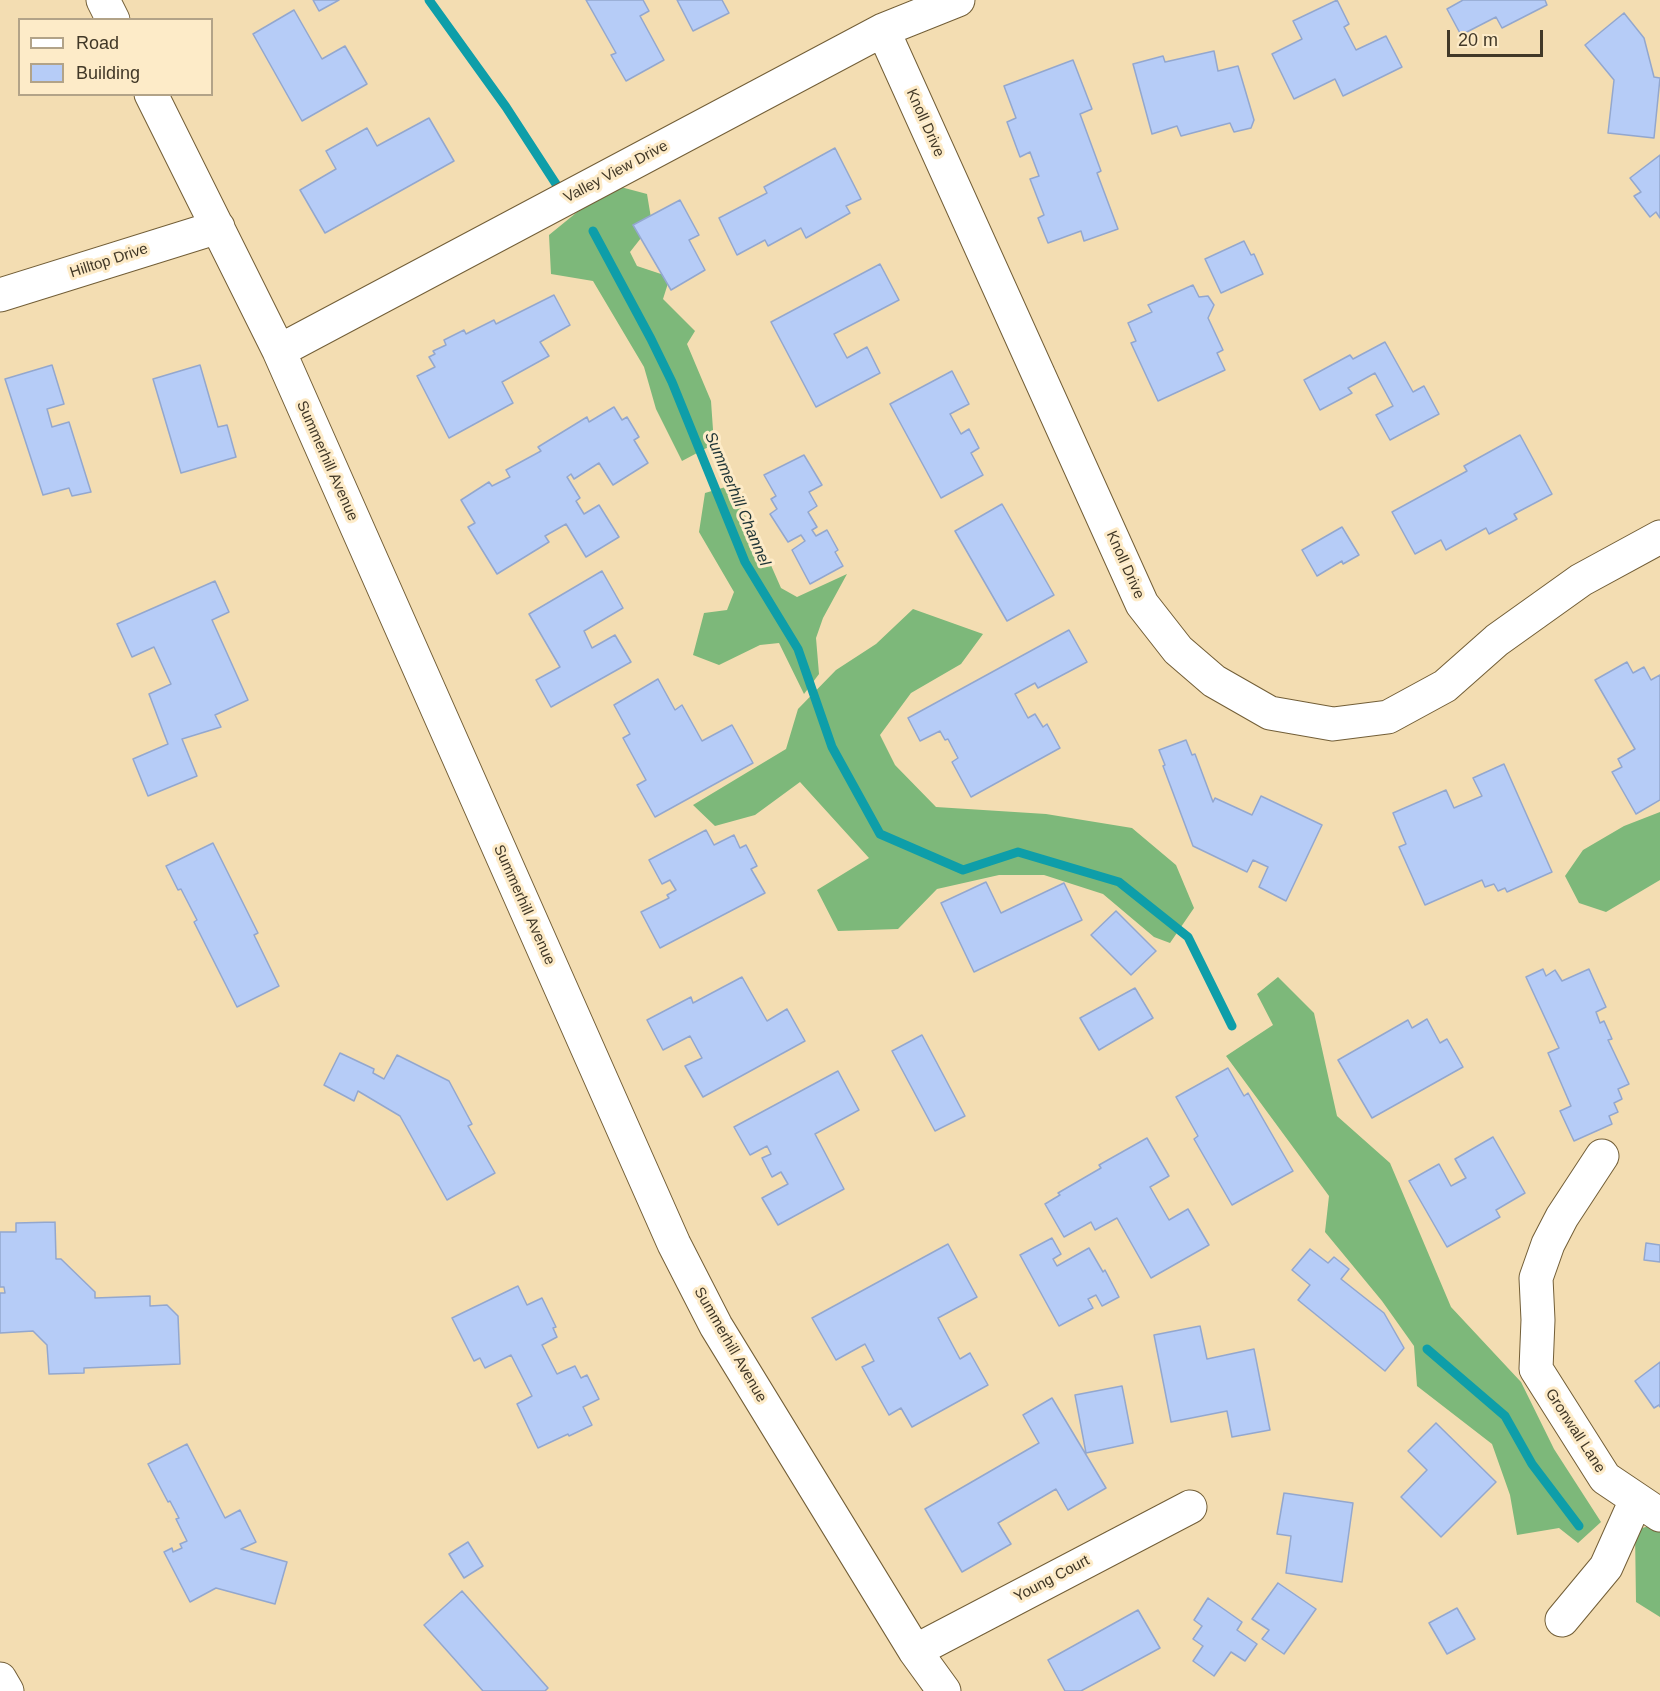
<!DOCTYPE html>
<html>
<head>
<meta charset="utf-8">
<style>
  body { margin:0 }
  #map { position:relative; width:1660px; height:1691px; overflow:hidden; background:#f3ddb2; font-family:Arial,sans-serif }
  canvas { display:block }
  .legend { position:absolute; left:18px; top:18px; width:195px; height:78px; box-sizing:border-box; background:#fdebc8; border:2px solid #b2a388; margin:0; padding:8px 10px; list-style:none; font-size:18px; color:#413827 }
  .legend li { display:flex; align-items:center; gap:12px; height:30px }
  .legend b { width:30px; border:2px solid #b2a388 }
  .scale { position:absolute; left:1447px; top:30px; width:96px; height:27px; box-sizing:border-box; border:3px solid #413827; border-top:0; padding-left:8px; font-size:18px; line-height:21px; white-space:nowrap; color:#413827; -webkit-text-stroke:4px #fdebc8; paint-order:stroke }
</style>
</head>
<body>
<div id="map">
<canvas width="1660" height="1691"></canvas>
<ul class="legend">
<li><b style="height:8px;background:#fff"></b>Road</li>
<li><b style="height:16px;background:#b6ccf7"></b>Building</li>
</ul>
<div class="scale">20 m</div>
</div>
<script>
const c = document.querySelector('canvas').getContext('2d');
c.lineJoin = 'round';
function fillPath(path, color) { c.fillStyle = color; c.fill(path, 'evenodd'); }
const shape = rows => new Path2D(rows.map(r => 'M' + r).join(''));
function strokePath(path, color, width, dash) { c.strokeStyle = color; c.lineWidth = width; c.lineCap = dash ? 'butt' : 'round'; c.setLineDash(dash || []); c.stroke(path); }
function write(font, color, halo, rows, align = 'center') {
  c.font = font + ' Arial,sans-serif'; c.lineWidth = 6; c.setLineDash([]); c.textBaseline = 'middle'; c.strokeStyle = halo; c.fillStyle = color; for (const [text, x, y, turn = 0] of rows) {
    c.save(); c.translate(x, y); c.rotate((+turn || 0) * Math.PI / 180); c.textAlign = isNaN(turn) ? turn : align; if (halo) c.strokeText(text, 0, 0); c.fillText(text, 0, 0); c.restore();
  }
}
fillPath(shape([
  [617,186,647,194,652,224,630,252,637,266,670,277,663,299,695,331,687,344,711,401,714,444,682,461,656,409,644,367,593,281,551,274,549,235,587,204],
  [729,486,766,554,781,588,797,597,847,574,823,618,816,638,819,674,804,694,779,643,760,645,719,665,693,655,704,613,727,610,734,592,699,532,705,493],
  [913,609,983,634,961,664,911,693,880,735,895,765,936,807,1046,814,1132,828,1176,865,1194,908,1170,943,1154,937,1103,894,1044,875,999,875,937,889,898,929,838,931,817,890,869,858,800,782,755,815,715,826,693,805,786,749,798,709,836,670,876,644],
  [1660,812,1660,880,1606,912,1579,903,1565,876,1583,850,1624,826],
  [1278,977,1314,1013,1337,1116,1390,1163,1451,1307,1521,1382,1554,1449,1601,1522,1578,1543,1559,1528,1517,1535,1510,1495,1492,1444,1417,1386,1414,1346,1382,1301,1325,1232,1329,1196,1226,1056,1273,1025,1257,994],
  [1660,1523,1660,1617,1636,1602,1635,1530]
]), '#7db87a');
strokePath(shape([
  [429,0,506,107,556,184],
  [593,231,651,339,672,382,745,562,798,649,832,747,880,834,963,870,1018,852,1119,882,1188,937,1232,1026],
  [1427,1349,1505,1416,1532,1464,1579,1526]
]), '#0e9ea9', 9);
const building = shape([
  [313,0,339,0,319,11,313,0],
  [586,0,643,0,649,11,640,16,664,60,626,81,611,55,616,53,586,0],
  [677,0,722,0,729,13,693,31,677,0],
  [1337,0,1349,24,1344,27,1356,50,1386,36,1402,67,1343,96,1335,79,1294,99,1272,54,1302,39,1293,21,1337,0],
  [1463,0,1545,0,1547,5,1502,28,1496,17,1461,35,1447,9,1463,0],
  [294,10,322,59,345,46,367,84,302,121,253,34,294,10],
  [1624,13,1644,38,1654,77,1660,78,1654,138,1608,133,1614,80,1585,45,1624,13],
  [1214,51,1218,71,1238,66,1254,120,1251,128,1234,132,1230,123,1181,136,1177,126,1152,134,1133,64,1163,56,1165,62,1214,51],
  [1073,60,1092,109,1080,114,1101,171,1097,173,1118,229,1084,241,1081,231,1048,243,1038,218,1044,215,1030,179,1039,176,1030,152,1020,157,1007,122,1016,118,1004,86,1073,60],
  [429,118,454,161,325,233,300,190,336,169,326,151,367,128,377,146,429,118],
  [835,148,861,199,846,206,850,213,806,238,801,228,768,246,765,240,737,255,719,218,767,193,764,187,835,148],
  [1660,155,1660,218,1656,212,1650,217,1634,196,1641,192,1630,178,1660,155],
  [680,200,699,235,689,240,705,270,671,290,633,225,680,200],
  [1244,241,1251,255,1254,254,1263,274,1221,293,1205,259,1244,241],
  [880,264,899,300,834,334,847,358,867,347,880,373,816,407,771,322,880,264],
  [1193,285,1199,297,1208,296,1214,305,1208,318,1223,350,1217,353,1225,370,1158,401,1131,343,1136,341,1128,323,1152,312,1148,305,1193,285],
  [554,295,570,325,540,342,549,356,502,382,513,403,449,438,417,376,435,367,429,357,435,354,433,351,446,345,444,340,464,330,466,334,494,320,496,324,554,295],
  [1385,342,1413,392,1424,386,1439,414,1390,440,1376,415,1393,406,1375,373,1348,388,1352,393,1320,410,1304,380,1350,355,1353,359,1385,342],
  [52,365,64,404,47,409,52,427,69,422,91,492,72,496,69,488,43,495,5,379,52,365],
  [200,365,218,427,227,425,236,457,181,473,153,379,200,365],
  [952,371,969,404,950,414,961,434,969,429,979,448,971,453,983,475,941,498,890,404,952,371],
  [614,407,622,420,627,417,639,437,634,440,648,463,613,485,599,463,574,479,571,474,567,477,580,498,576,501,584,514,599,505,619,537,586,557,566,524,545,536,549,542,497,574,468,527,475,523,461,500,489,482,492,486,510,477,506,470,541,451,538,447,587,417,589,422,614,407],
  [1520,435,1552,494,1514,514,1517,519,1489,534,1486,528,1446,550,1441,540,1415,554,1392,512,1467,471,1464,466,1520,435],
  [804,455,822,485,809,492,817,506,808,512,817,527,812,530,816,536,827,530,838,550,835,552,843,566,810,584,792,550,805,541,801,535,788,542,770,514,777,509,771,499,776,496,764,475,804,455],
  [1002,504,1054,595,1007,621,955,531,1002,504],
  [1342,527,1359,555,1343,564,1342,561,1317,576,1302,550,1342,527],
  [602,571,623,608,584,631,592,648,615,635,631,662,551,707,536,680,560,667,529,614,602,571],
  [215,581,229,612,212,620,248,700,215,715,221,727,182,739,197,776,148,796,133,759,168,744,149,694,171,684,154,647,132,657,117,624,215,581],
  [1069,630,1087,662,1038,688,1035,683,1015,694,1028,718,1035,714,1043,727,1047,724,1060,748,971,797,952,762,958,758,948,739,945,740,940,731,920,741,908,718,1069,630],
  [1627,662,1633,673,1644,667,1651,680,1660,675,1660,800,1636,814,1612,772,1622,767,1618,759,1635,749,1595,680,1627,662],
  [658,679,675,710,682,705,702,741,732,725,753,763,655,817,637,785,646,780,623,738,630,734,614,705,658,679],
  [1186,740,1192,755,1195,754,1213,802,1215,798,1252,815,1261,796,1322,825,1286,901,1259,887,1268,867,1253,860,1247,872,1193,846,1163,766,1165,765,1159,750,1186,740],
  [1504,764,1552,872,1507,892,1505,888,1498,891,1494,884,1485,887,1482,880,1425,905,1399,847,1406,844,1393,813,1446,790,1454,808,1482,796,1473,778,1504,764],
  [706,830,714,845,734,835,740,848,746,845,757,866,751,869,765,893,660,948,641,912,669,898,667,895,676,890,670,880,662,884,649,860,706,830],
  [213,843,258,933,254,935,279,986,237,1007,194,922,197,920,181,889,178,890,166,866,213,843],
  [986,882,1001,913,1064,883,1082,920,974,972,941,903,986,882],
  [1116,911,1156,951,1131,975,1091,935,1116,911],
  [1543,969,1546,976,1555,970,1562,981,1589,969,1606,1007,1596,1012,1600,1023,1604,1021,1612,1039,1608,1040,1629,1084,1618,1089,1622,1099,1614,1103,1618,1112,1609,1116,1612,1124,1574,1141,1560,1111,1571,1106,1548,1053,1559,1048,1526,977,1543,969],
  [742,977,767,1021,787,1009,805,1041,703,1097,685,1066,702,1058,690,1036,663,1050,647,1020,691,997,693,1003,742,977],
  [1135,988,1153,1018,1099,1050,1080,1018,1135,988],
  [1427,1019,1440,1043,1447,1039,1463,1067,1372,1118,1338,1060,1408,1020,1412,1028,1427,1019],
  [922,1035,965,1116,935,1131,892,1051,922,1035],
  [340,1053,374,1069,373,1073,384,1079,397,1055,449,1081,472,1124,468,1126,495,1173,447,1200,400,1116,358,1091,354,1101,324,1085,340,1053],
  [1228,1068,1244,1096,1248,1093,1293,1171,1232,1205,1194,1139,1198,1136,1176,1097,1228,1068],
  [838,1071,859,1110,815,1134,844,1189,778,1225,762,1198,788,1184,781,1172,772,1177,762,1158,771,1154,767,1146,750,1155,734,1127,838,1071],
  [1493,1137,1525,1193,1496,1210,1500,1217,1447,1247,1409,1181,1439,1164,1451,1186,1466,1178,1455,1159,1493,1137],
  [1147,1138,1169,1176,1150,1187,1169,1220,1188,1209,1209,1245,1151,1278,1117,1218,1095,1230,1091,1222,1064,1237,1045,1204,1060,1195,1058,1193,1101,1168,1099,1165,1147,1138],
  [55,1222,56,1259,61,1259,95,1292,95,1298,150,1296,150,1306,167,1305,178,1316,180,1364,84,1368,84,1373,49,1374,47,1345,33,1331,0,1333,0,1293,5,1293,4,1287,0,1287,0,1232,16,1232,16,1223,55,1222],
  [1052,1238,1061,1254,1053,1259,1057,1266,1089,1248,1103,1272,1105,1270,1119,1297,1102,1306,1096,1295,1088,1299,1093,1308,1059,1326,1020,1255,1052,1238],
  [1646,1243,1660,1245,1660,1262,1644,1260,1646,1243],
  [948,1244,977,1297,938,1318,960,1359,970,1353,988,1385,912,1427,901,1408,889,1415,862,1367,874,1361,865,1344,836,1360,812,1318,948,1244],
  [1310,1249,1328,1263,1334,1257,1349,1269,1341,1279,1384,1313,1404,1348,1385,1371,1298,1300,1310,1285,1292,1270,1310,1249],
  [518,1286,527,1305,542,1298,556,1327,553,1328,557,1337,542,1345,557,1374,575,1366,581,1378,587,1375,599,1399,583,1407,592,1425,569,1436,568,1434,538,1448,517,1404,532,1396,511,1355,485,1368,480,1358,474,1361,452,1318,518,1286],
  [1200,1326,1207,1359,1254,1349,1270,1430,1232,1437,1227,1411,1171,1422,1154,1335,1200,1326],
  [1660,1362,1660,1407,1659,1405,1654,1408,1635,1381,1660,1362],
  [1122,1386,1133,1443,1086,1453,1075,1395,1122,1386],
  [1052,1398,1106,1488,1068,1510,1056,1489,998,1523,1011,1544,962,1572,925,1509,1039,1443,1023,1415,1052,1398],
  [1436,1423,1496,1482,1441,1537,1401,1497,1427,1470,1408,1451,1436,1423],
  [187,1444,225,1518,240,1510,256,1542,241,1549,287,1562,275,1604,216,1588,190,1602,164,1552,172,1548,173,1552,182,1548,180,1544,187,1541,176,1519,179,1518,170,1501,168,1502,148,1464,187,1444],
  [1284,1493,1353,1503,1342,1582,1286,1573,1291,1536,1277,1534,1284,1493],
  [468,1542,483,1566,464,1578,449,1554,468,1542],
  [1278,1583,1316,1609,1284,1654,1262,1639,1269,1630,1252,1619,1278,1583],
  [462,1591,548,1688,545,1691,483,1691,424,1625,462,1591],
  [1208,1598,1242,1622,1237,1630,1257,1644,1245,1661,1231,1652,1214,1676,1193,1661,1203,1646,1193,1639,1202,1626,1194,1620,1208,1598],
  [1457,1608,1475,1639,1447,1654,1429,1623,1457,1608],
  [1138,1610,1160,1648,1081,1691,1065,1691,1048,1660,1138,1610]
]);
fillPath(building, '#b6ccf7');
strokePath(building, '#93a7ce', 1.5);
const minor = shape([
  [103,0,113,20],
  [883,30,1142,604,1178,650,1214,681,1270,713,1333,724,1388,717,1445,686,1497,640,1581,580,1660,537],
  [151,94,279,351,674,1244,716,1326,915,1651,944,1691],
  [0,295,218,227],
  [279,351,883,30,958,0],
  [1602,1156,1562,1217,1548,1244,1536,1278,1538,1320,1536,1369,1605,1478,1660,1515],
  [1562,1620,1606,1567,1636,1500],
  [915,1651,1190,1507],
  [0,1679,7,1691]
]);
strokePath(minor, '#725e37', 35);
strokePath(minor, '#fff', 33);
write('15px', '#413827', '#fdebc8', [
  ["Knoll Drive",925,123,66],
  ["Valley View Drive",616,172,-28],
  ["Hilltop Drive",109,261,-18],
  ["Summerhill Avenue",327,461,66],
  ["Knoll Drive",1125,565,66],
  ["Summerhill Avenue",524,905,66],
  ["Summerhill Avenue",730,1345,60],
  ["Gronwall Lane",1575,1431,57],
  ["Young Court",1052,1579,-28]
]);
write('italic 16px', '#1e3436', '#fdebc8', [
  ["Summerhill Channel",737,499,67]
]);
</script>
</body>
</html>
